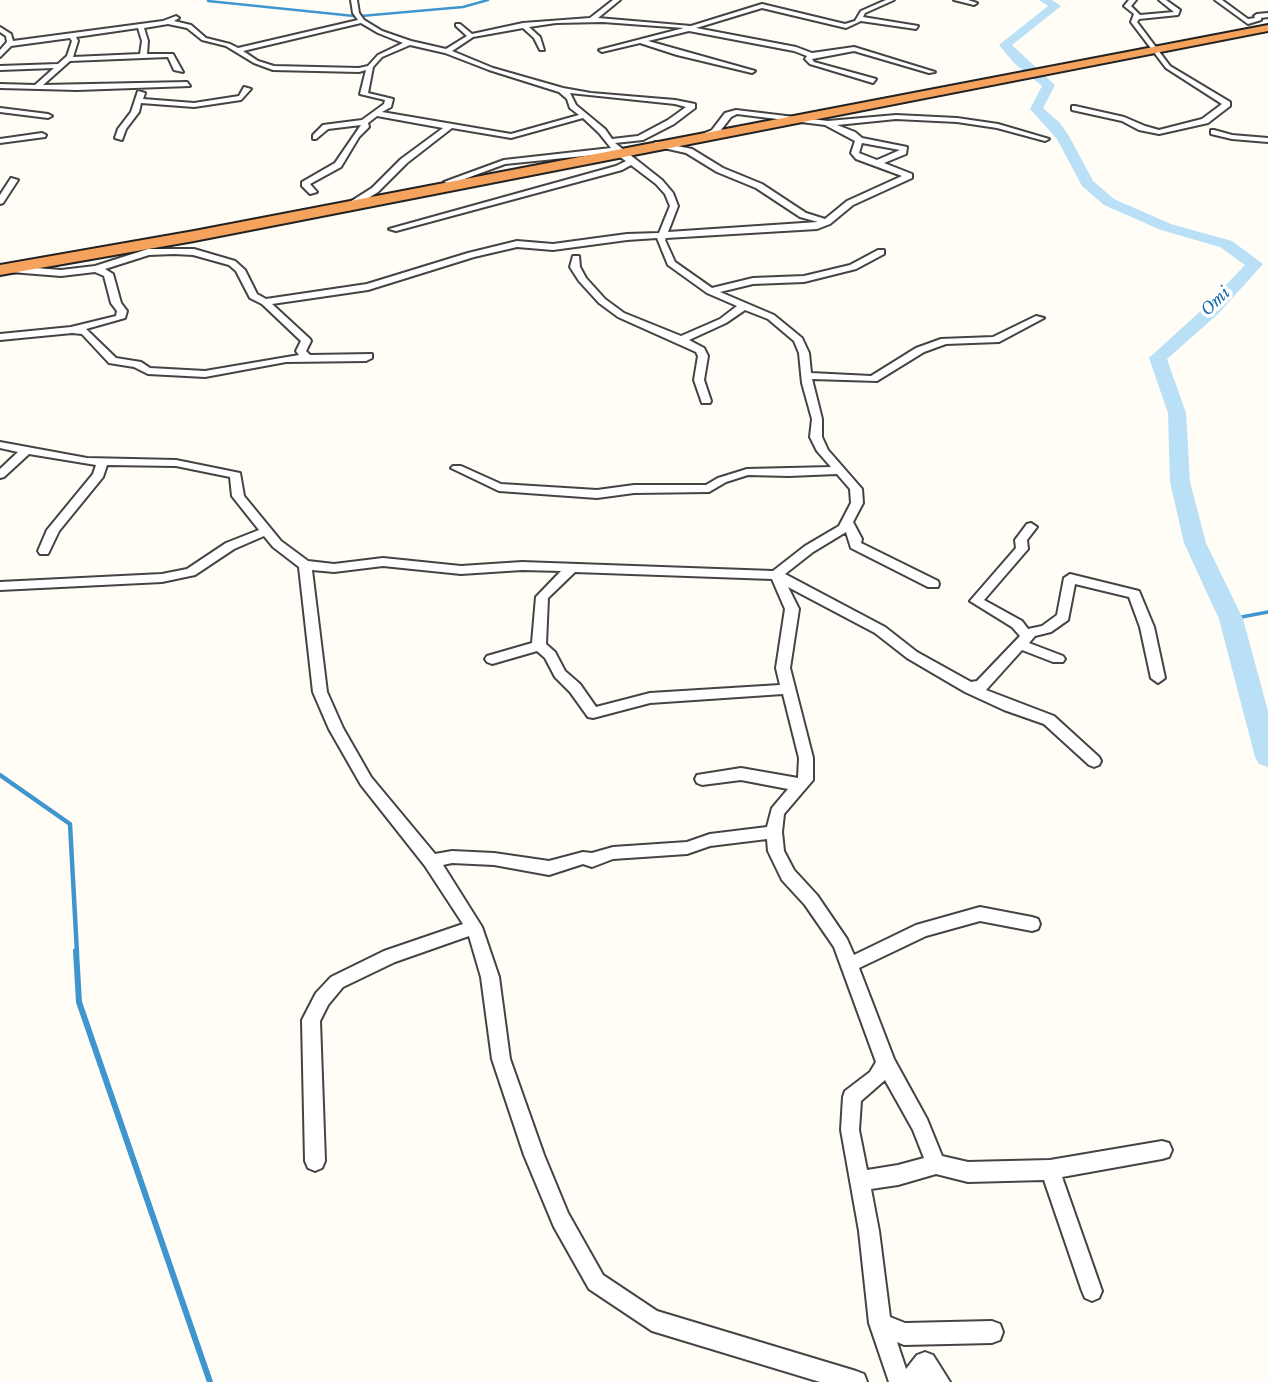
<!DOCTYPE html>
<html>
<head>
<meta charset="utf-8">
<style>
  body { margin:0 }
  canvas { display:block; background:#fffdf5 }
</style>
</head>
<body>
<canvas width="1268" height="1382"></canvas>
<script>
const c = document.querySelector('canvas').getContext('2d');
c.lineJoin = 'round';
const shape = rows => new Path2D(rows.map(r => 'M' + r).join(''));
function strokePath(path, color, width, dash) { c.strokeStyle = color; c.lineWidth = width; c.lineCap = dash ? 'butt' : 'round'; c.setLineDash(dash || []); c.stroke(path); }
function fillPath(path, color) { c.fillStyle = color; c.fill(path, 'evenodd'); }
function write(font, color, halo, rows, align = 'center') {
  c.font = font + ' "Libre Baskerville",serif'; c.lineWidth = 7; c.setLineDash([]); c.textBaseline = 'middle'; c.strokeStyle = halo; c.fillStyle = color; for (const [text, x, y, turn = 0] of rows) {
    c.save(); c.translate(x, y); c.rotate((+turn || 0) * Math.PI / 180); c.textAlign = isNaN(turn) ? turn : align; if (halo) c.strokeText(text, 0, 0); c.fillText(text, 0, 0); c.restore();
  }
}
strokePath(shape([
  [208,1,354,16],
  [361,16,463,7,488,0]
]), '#3f96cf', 2.5);
strokePath(shape([
  [1231,619,1268,612]
]), '#3f96cf', 3.5);
strokePath(shape([
  [1231,619,1240,617],
  [0,775,70,824,77,953]
]), '#3f96cf', 4.5);
strokePath(shape([
  [76,951,79,1002,210,1382]
]), '#3f96cf', 6);
fillPath(shape([
  [1039,0,1052,0,1061,6,1012,45,1055,85,1043,108,1059,122,1069,136,1093,181,1114,199,1171,224,1232,241,1263,264,1218,314,1167,359,1186,413,1190,482,1206,543,1243,619,1268,711,1268,767,1259,764,1255,757,1219,619,1184,543,1170,482,1168,413,1149,358,1206,306,1245,265,1220,247,1161,230,1104,205,1082,186,1057,139,1030,109,1042,86,1014,63,999,45,1048,6,1039,0]
]), '#b9e0f7');
const street = shape([
  [351,0,357,0,359,13,364,20,382,31,411,41,446,49,467,36,456,26,456,24,460,24,472,34,523,23,590,18,613,0,620,0,598,18,691,26,762,4,845,24,855,21,861,11,886,0,894,0,865,13,863,17,918,26,916,29,861,21,846,28,762,8,696,28,796,47,812,53,854,47,935,72,929,73,854,51,812,59,814,62,876,79,873,83,810,64,805,59,807,56,794,51,689,31,648,41,755,71,752,73,677,55,640,43,602,52,599,50,684,28,603,22,556,23,529,27,540,37,544,50,540,50,534,38,523,28,473,37,452,51,493,68,563,88,591,93,675,100,695,104,695,108,674,124,643,140,615,143,662,180,673,193,678,206,668,232,818,222,800,217,756,188,717,172,686,153,655,146,655,142,658,142,692,149,723,168,762,184,806,213,825,219,847,201,902,176,856,159,851,153,855,141,825,125,737,114,731,117,718,134,695,141,695,137,712,130,725,113,736,110,828,121,896,115,957,118,998,124,1049,139,1045,141,997,128,957,122,896,119,837,125,855,132,862,138,907,147,906,154,884,163,912,174,912,178,853,205,830,224,817,229,666,238,665,240,675,262,712,288,753,278,804,276,850,265,878,250,884,250,884,254,856,269,804,282,753,284,720,292,774,315,802,338,809,353,811,373,871,376,916,348,941,339,993,337,1036,316,1044,318,999,342,946,344,924,352,877,381,812,379,822,419,822,437,828,450,862,489,863,503,853,522,862,539,861,543,938,581,939,584,938,587,928,587,851,548,846,532,813,552,785,574,885,627,917,652,971,682,977,681,1020,636,1012,627,970,601,1016,548,1015,540,1027,524,1031,523,1037,527,1027,540,1028,549,984,600,1022,621,1028,629,1042,626,1057,615,1064,578,1070,574,1139,591,1154,627,1165,678,1158,683,1151,678,1140,627,1129,597,1075,584,1068,620,1051,632,1035,636,1029,643,1063,656,1065,659,1063,662,1053,662,1022,650,986,690,1054,716,1099,757,1101,761,1099,765,1094,767,1089,765,1044,724,1004,710,965,692,907,658,875,633,788,587,799,609,790,668,813,758,813,780,784,814,782,832,784,851,794,870,817,895,847,939,854,955,916,925,980,907,1032,917,1038,919,1040,924,1038,929,1032,931,980,921,926,936,859,968,894,1059,927,1119,942,1156,968,1162,1050,1160,1162,1141,1169,1143,1172,1150,1169,1157,1162,1159,1062,1177,1102,1291,1099,1298,1092,1301,1085,1298,1082,1291,1044,1180,968,1182,936,1174,898,1185,871,1189,879,1231,890,1317,905,1323,992,1321,1000,1324,1003,1332,1000,1340,992,1343,904,1345,897,1342,906,1369,917,1355,925,1352,933,1355,950,1382,889,1382,869,1323,859,1231,841,1130,843,1097,845,1091,870,1072,876,1062,834,947,805,905,782,880,768,851,767,839,710,846,687,854,613,859,592,867,583,864,549,875,494,865,452,863,443,865,482,927,499,977,510,1059,544,1155,568,1213,603,1275,657,1311,856,1371,864,1374,867,1382,820,1382,652,1331,589,1289,554,1227,524,1155,492,1059,481,977,469,936,395,962,343,987,328,1005,320,1021,325,1161,322,1168,315,1171,308,1168,305,1161,302,1020,316,993,331,977,384,951,463,924,425,866,361,785,329,729,313,692,299,567,273,547,264,536,234,549,195,575,162,582,0,590,0,582,162,574,187,569,226,543,259,530,232,496,230,477,176,466,107,465,103,477,59,531,48,554,40,554,38,551,47,530,93,474,96,465,29,454,4,477,0,478,0,469,18,452,0,448,0,442,87,458,176,460,240,473,244,496,281,541,308,561,334,564,383,558,461,566,522,562,773,571,805,546,839,526,851,503,850,489,837,474,789,476,748,475,726,482,709,492,634,493,597,498,499,491,451,468,453,466,461,466,501,484,597,490,634,485,706,485,718,478,747,469,831,467,817,451,810,437,812,419,802,383,799,353,794,341,768,319,745,310,726,323,689,340,704,348,708,356,704,380,711,401,710,403,702,403,694,380,698,356,696,352,618,317,599,303,579,281,570,267,573,256,579,256,580,267,586,278,605,299,624,313,681,336,720,319,737,306,707,293,668,265,657,238,627,240,553,250,517,247,474,257,368,290,272,304,310,339,311,341,306,351,310,355,372,354,372,358,366,361,286,362,205,377,148,374,134,367,109,363,82,334,72,333,0,340,0,334,71,327,116,316,117,311,111,303,104,276,95,272,61,276,11,272,0,274,0,268,11,266,61,270,95,266,148,249,194,249,235,261,245,270,257,294,266,299,367,284,468,253,517,241,553,244,627,234,659,233,670,206,665,194,656,184,631,165,622,170,396,231,389,229,616,166,626,161,614,153,505,164,451,184,444,182,504,160,611,148,599,133,583,118,511,138,452,128,407,163,378,192,348,211,342,211,342,207,372,188,401,159,443,128,377,116,368,123,369,127,359,137,341,167,310,184,317,192,310,194,302,186,302,182,335,163,361,125,328,129,316,139,313,139,313,135,323,125,362,120,384,104,385,100,360,94,366,70,359,72,273,70,254,63,226,46,202,40,187,28,168,24,144,28,148,41,147,54,173,54,183,72,174,70,168,57,70,61,43,85,187,82,190,86,77,90,0,88,0,84,35,85,54,68,0,70,0,66,58,64,67,56,72,41,70,38,11,46,0,57,0,50,7,42,6,36,0,32,0,27,11,34,13,41,163,21,176,16,179,18,174,21,191,25,206,38,230,44,238,48,358,20,353,13,351,0],
  [361,23,378,33,403,43,378,55,368,66,359,68,274,66,258,61,243,51,361,23],
  [138,28,142,41,140,54,73,57,78,41,76,37,138,28],
  [410,45,445,53,489,70,559,92,567,99,570,108,579,115,511,134,382,112,391,107,393,99,368,93,373,67,382,57,410,45],
  [570,93,675,104,686,107,668,120,638,136,612,139,605,129,576,105,570,93],
  [862,143,900,150,877,160,859,153,862,143],
  [174,254,193,255,229,265,236,271,250,298,262,304,301,341,296,351,299,355,205,371,150,368,141,362,116,358,86,329,125,318,127,311,121,303,113,274,105,269,149,255,174,254],
  [383,566,461,574,522,570,561,571,536,597,532,643,487,656,485,659,487,662,492,664,537,651,545,658,555,677,570,692,588,717,593,718,650,703,783,694,799,758,798,778,741,768,697,775,695,779,697,783,702,785,741,780,788,789,772,808,767,827,710,834,687,842,613,847,592,853,583,852,549,861,494,853,452,851,435,854,371,777,343,728,327,692,312,570,334,572,383,566],
  [575,572,772,579,785,609,776,668,780,685,650,693,596,707,580,684,565,671,555,652,546,644,548,598,575,572],
  [885,1080,913,1130,924,1158,898,1165,867,1170,859,1130,861,1101,885,1080],
  [954,0,968,0,977,3,974,5,954,0],
  [1129,0,1136,0,1131,6,1140,15,1174,12,1159,0,1166,0,1180,10,1178,15,1139,19,1137,22,1170,66,1230,102,1230,106,1208,123,1159,134,1139,130,1122,121,1072,110,1072,106,1075,106,1124,117,1145,126,1159,130,1202,119,1222,104,1166,68,1131,22,1134,14,1124,6,1129,0],
  [1215,0,1222,0,1248,19,1255,18,1254,16,1257,14,1268,13,1268,17,1261,18,1261,20,1248,24,1215,0],
  [244,87,251,89,241,100,194,107,141,103,139,112,126,129,122,140,115,138,118,129,131,112,138,91,145,93,143,99,194,103,239,96,244,87],
  [0,108,48,114,52,116,48,118,0,112,0,108],
  [1214,130,1232,135,1268,138,1268,142,1232,139,1211,134,1211,130,1214,130],
  [42,133,46,135,45,137,0,143,0,139,42,133],
  [11,178,18,180,3,203,0,204,0,195,11,178]
]);
const highway = shape([
  [1268,25,1268,31,194,241,0,275,0,265,194,231,1268,25]
]);
strokePath(street, '#444', 4);
strokePath(highway, '#222', 4);
fillPath(street, '#fff');
fillPath(highway, '#f5a25d');
write('italic 16px', '#1768a6', '#fff', [
  ["Omi",1216,302,-44]
]);
</script>
</body>
</html>
